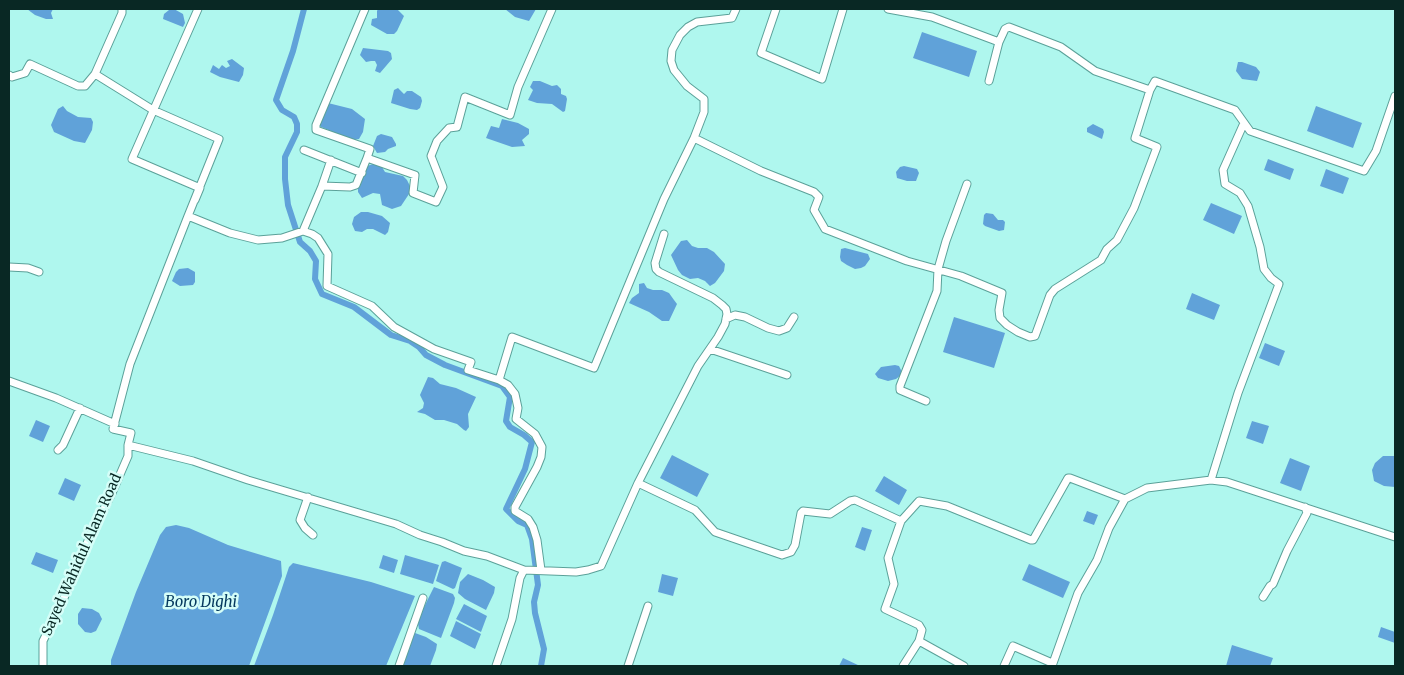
<!DOCTYPE html>
<html>
<head>
<meta charset="utf-8">
<style>
  body { margin:0 }
  #map { position:relative; width:1404px; height:675px; overflow:hidden; background:#aff7ee; font-family:Merriweather,serif }
  canvas { display:block }
  .frame { position:absolute; inset:0; border:10px solid #092824; pointer-events:none }
</style>
</head>
<body>
<div id="map">
<canvas width="1404" height="675"></canvas>
<div class="frame"></div>
</div>
<script>
const c = document.querySelector('canvas').getContext('2d');
c.lineJoin = 'round';
function fillPath(path, color) { c.fillStyle = color; c.fill(path, 'evenodd'); }
const shape = rows => new Path2D(rows.map(r => 'M' + r).join(''));
function strokePath(path, color, width, dash) { c.strokeStyle = color; c.lineWidth = width; c.lineCap = dash ? 'butt' : 'round'; c.setLineDash(dash || []); c.stroke(path); }
function write(font, color, halo, rows, align = 'center') {
  c.font = font + ' Merriweather,serif'; c.lineWidth = 5; c.setLineDash([]); c.textBaseline = 'middle'; c.strokeStyle = halo; c.fillStyle = color; for (const [text, x, y, turn = 0] of rows) {
    c.save(); c.translate(x, y); c.rotate((+turn || 0) * Math.PI / 180); c.textAlign = isNaN(turn) ? turn : align; if (halo) c.strokeText(text, 0, 0); c.fillText(text, 0, 0); c.restore();
  }
}
fillPath(shape([
  [27,9,53,9,51,13,53,19,46,19,35,15],
  [174,9,183,14,185,23,183,27,163,19,164,14,169,10],
  [378,9,397,9,404,16,397,31,394,34,387,34,371,25,372,19,377,18,377,11],
  [505,9,536,9,529,21,515,17],
  [922,32,977,51,969,77,913,58],
  [363,48,388,51,391,53,392,59,380,73,375,71,377,65,375,61,371,61,366,62,360,55],
  [232,59,244,68,243,75,239,82,220,77,210,72,213,65,219,69,222,65,226,68,230,66,227,61],
  [1238,62,1242,62,1256,67,1260,72,1257,81,1242,79,1236,71],
  [533,81,540,81,552,86,557,85,561,89,561,94,566,96,567,99,565,111,563,112,552,104,537,103,528,100,533,90,530,87],
  [398,88,404,94,407,91,412,91,421,97,422,101,420,108,417,110,410,109,391,103,394,90],
  [328,103,352,109,365,119,363,132,359,139,352,140,319,126],
  [63,106,67,111,78,117,91,118,93,122,92,130,85,143,74,141,54,132,51,125,58,109],
  [1316,106,1362,123,1353,148,1307,131],
  [502,119,518,123,529,129,529,134,522,140,525,146,512,147,486,138,491,126,499,128],
  [1093,124,1103,129,1104,132,1102,139,1087,132,1087,128],
  [381,134,392,137,396,144,396,146,388,149,385,152,377,153,373,146,377,136],
  [1268,159,1294,169,1290,180,1264,170],
  [373,164,382,167,385,172,403,176,407,180,410,186,409,194,401,206,392,209,382,205,380,194,373,193,362,198,358,192,358,187,367,166],
  [904,166,917,169,919,173,916,181,907,181,897,178,896,172,900,167],
  [1326,169,1349,178,1343,194,1320,186],
  [1211,203,1242,216,1234,234,1203,220],
  [361,212,368,212,382,216,390,223,388,232,385,235,373,229,367,229,362,232,355,231,352,224,354,217],
  [986,213,993,214,998,220,1003,220,1005,222,1004,230,999,231,985,226,983,224,984,215],
  [687,240,692,246,698,248,707,248,714,252,725,264,724,271,715,283,710,286,705,281,698,278,690,279,682,275,678,270,671,255,681,241],
  [845,248,868,254,870,259,865,266,861,268,855,269,847,265,841,261,840,257,841,249],
  [188,268,195,272,195,282,193,285,180,286,172,281,176,272,179,269],
  [644,283,647,288,653,290,662,290,669,293,674,300,677,304,669,321,662,321,649,312,629,303,632,298,639,293,639,284],
  [1192,293,1220,305,1214,320,1186,309],
  [954,317,1005,333,994,368,943,352],
  [1265,343,1285,351,1279,366,1259,358],
  [895,365,899,366,902,372,901,375,896,379,888,381,878,378,875,374,881,367],
  [428,377,433,378,440,384,456,388,476,397,468,414,469,427,466,431,464,430,457,424,444,420,435,420,425,414,417,412,423,408,424,403,420,395],
  [36,420,50,426,43,442,29,436],
  [1252,421,1269,426,1263,444,1246,438],
  [672,455,709,474,697,497,660,478],
  [1383,456,1395,456,1395,487,1384,486,1374,481,1372,470,1375,463],
  [1290,458,1310,466,1301,491,1280,483],
  [884,476,907,490,899,505,875,491],
  [65,478,81,485,74,501,58,494],
  [1087,511,1098,515,1094,525,1083,521],
  [176,525,189,528,228,545,281,561,282,576,249,666,111,665,111,660,136,592,160,535,166,527],
  [862,527,872,530,865,551,855,547],
  [36,552,58,560,53,573,31,564],
  [383,555,398,560,394,573,379,568],
  [405,555,439,565,433,584,400,574],
  [445,561,462,568,455,588,453,589,436,581,440,568,442,562],
  [293,563,371,582,415,596,386,666,254,666,273,615,289,567],
  [1029,564,1070,582,1063,598,1022,580],
  [468,574,483,580,495,587,494,593,486,610,465,599,458,593,460,582],
  [662,574,678,578,673,596,658,592],
  [434,587,453,594,455,598,454,603,441,638,419,629,418,624,421,613],
  [464,604,487,616,481,632,456,619],
  [82,608,92,609,99,613,102,619,96,631,91,633,85,632,78,624,78,614],
  [456,621,481,634,475,649,450,636],
  [1381,627,1395,632,1395,643,1378,637],
  [415,633,426,637,437,644,436,650,430,666,402,666],
  [1232,645,1273,658,1270,666,1226,666],
  [843,658,860,666,839,666]
]), '#60a2d9');
strokePath(shape([
  [304,9,293,51,276,100,282,110,294,117,297,124,297,132,285,157,285,179,288,205,300,242,310,251,316,261,315,279,322,294,354,307,391,335,410,341,419,347,426,355,445,365,502,386,510,397,506,421,510,427,524,435,532,442,525,469,506,509,518,521,527,525,532,539,538,585,534,602,535,613,544,649,541,666]
]), '#60a2d9', 6);
const minor = shape([
  [365,9,316,125,316,130,370,149,367,158],
  [776,9,761,53,822,79,843,9],
  [95,74,153,110,219,139,188,216],
  [9,75,12,77,25,73,30,64,78,86,85,86,95,74,122,13,122,9],
  [989,81,999,42],
  [1150,90,1155,81,1235,110,1250,131,1364,171,1376,151,1395,96],
  [694,138,704,112,704,99,687,86,674,70,671,61,672,50,680,35,688,27,697,22,732,18,736,9],
  [304,150,362,173],
  [322,186,331,160],
  [195,200,200,188,132,159,198,9],
  [303,231,322,186,350,187,356,185,367,158,415,175,413,193,436,202,443,187,431,156,437,141,449,128,457,127,465,97,510,115,518,87,552,9],
  [9,267,28,268,39,272],
  [726,319,735,315,745,317,768,328,779,331,787,328,794,317],
  [710,349,787,375],
  [499,380,512,337,594,368,664,199,694,138,761,171,814,192,819,197,814,210,825,229,907,261,961,276,1002,293,999,310,1000,318,1007,325,1018,332,1030,337,1035,336,1050,295,1055,289,1101,260,1107,249,1117,240,1134,208,1157,147,1135,138,1150,90,1095,71,1061,47,1009,27,1005,29,999,42,932,17,888,9],
  [9,381,56,398,115,424],
  [926,401,900,390,900,386,937,291,938,269,946,241,967,184],
  [58,450,63,445,80,408],
  [1211,480,1238,393,1279,284,1271,278,1264,269,1260,247,1248,206,1240,193,1225,184,1223,170,1244,123],
  [638,483,695,510,715,532,782,555,791,552,795,545,801,513,803,511,830,514,850,501,855,500,901,521],
  [308,497,300,520,305,528,313,535],
  [541,570,537,540,533,527,528,519,515,511,515,507,537,467,541,457,542,447,535,434,516,419,518,408,515,394,508,385,499,380,468,370,471,362,434,349,394,327,372,306,327,286,328,254,318,238,312,234,303,231,282,238,258,240,230,233,188,216,130,364,113,429,131,433,128,445,193,461,248,480,396,524,420,535,442,542,464,551,487,556,524,570,576,572,588,570,601,566,638,483,698,366,718,337,725,324,727,314,726,309,722,305,713,298,659,272,656,269,655,263,664,234],
  [1263,597,1270,586,1273,584,1287,551,1307,513,1305,507],
  [919,641,964,666],
  [43,666,43,641,64,598,90,536,112,493,128,456,128,445],
  [399,666,423,598],
  [496,666,512,619,520,578,524,570],
  [628,666,648,606],
  [903,666,919,641,922,630,919,625,885,609,894,584,888,558,901,521,919,501,947,506,1031,540,1033,540,1068,478,1070,478,1125,499],
  [1004,666,1013,646,1052,663],
  [1052,666,1078,593,1097,560,1109,528,1125,499,1147,488,1211,480,1227,482,1395,537]
]);
strokePath(minor, '#5ba199', 9);
strokePath(minor, '#fff', 7);
write('14px', '#092824', '#d5fef8', [
  ["Sayed Wahidul Alam Road",82,555,-66]
]);
write('italic 15px', '#05395e', '#d5fef8', [
  ["Boro Dighi",201,603]
]);
</script>
</body>
</html>
